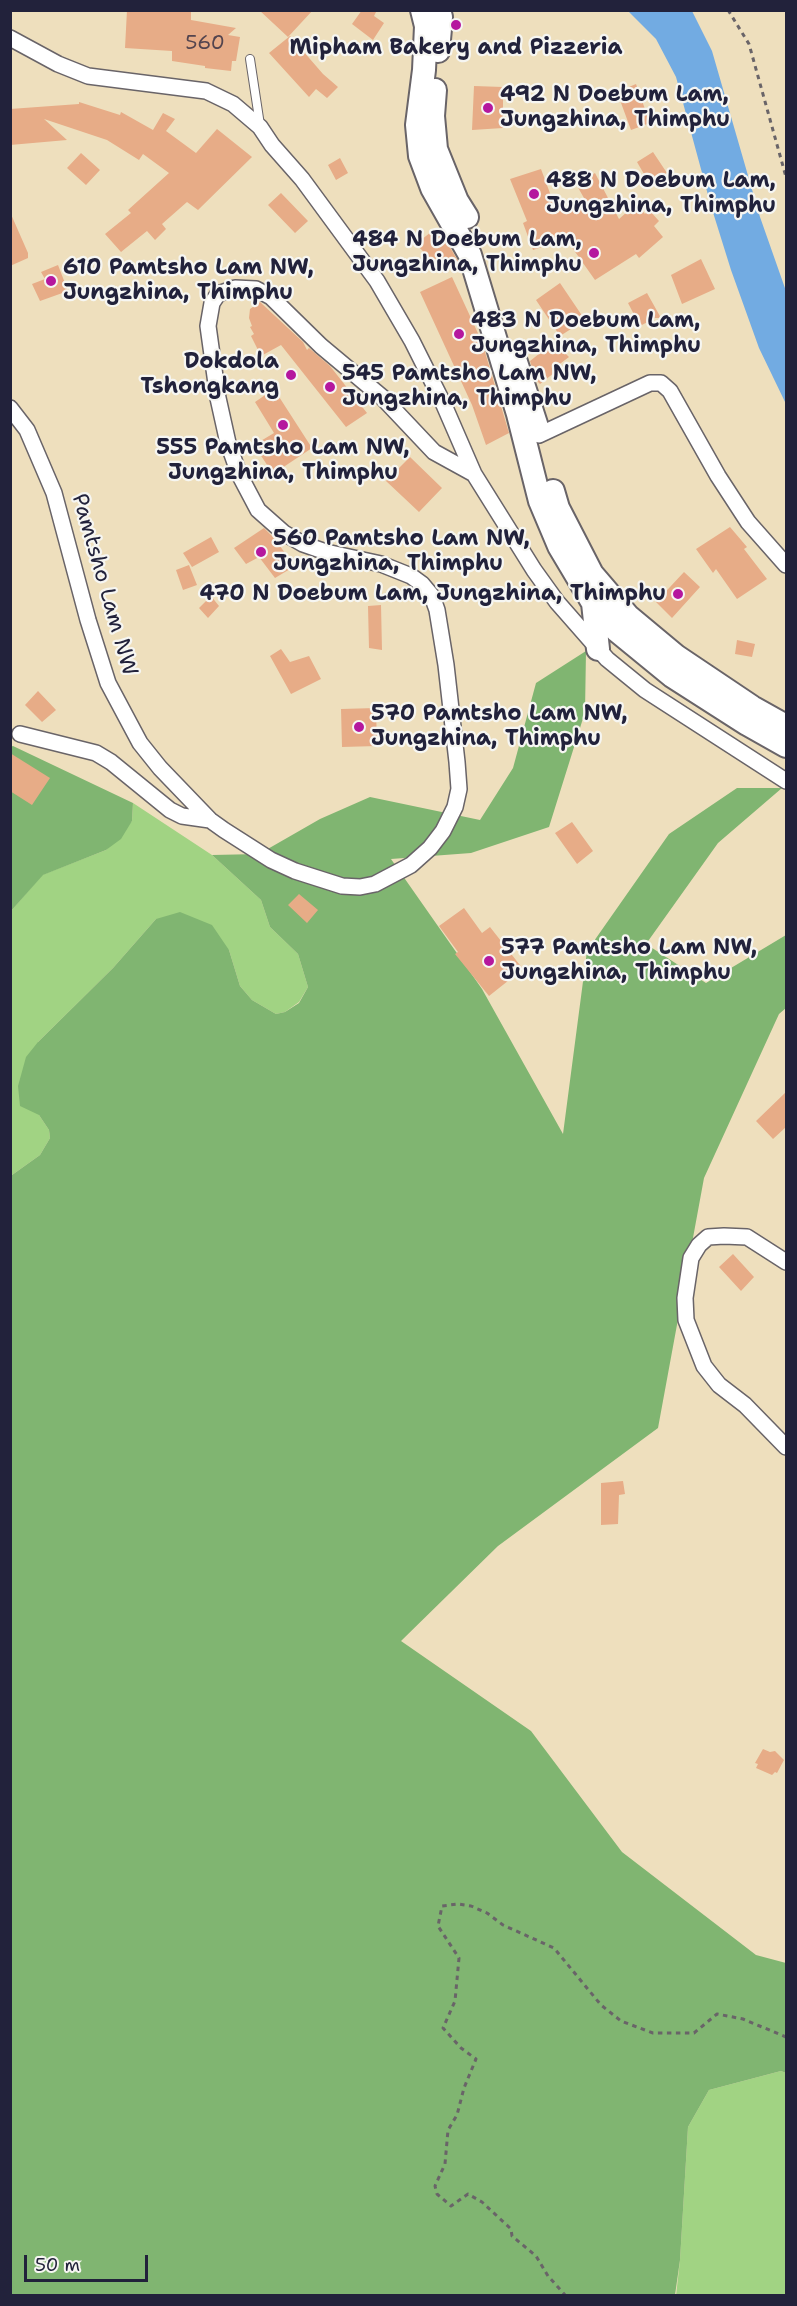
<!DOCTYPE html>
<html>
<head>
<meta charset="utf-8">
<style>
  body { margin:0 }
  #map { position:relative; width:797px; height:2306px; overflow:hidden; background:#eedfbd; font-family:"Shantell Sans",sans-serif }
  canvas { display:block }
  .frame { position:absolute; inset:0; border:12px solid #22223b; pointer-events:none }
  .scale { position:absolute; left:24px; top:2255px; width:124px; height:27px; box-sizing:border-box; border:3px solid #22223b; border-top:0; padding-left:8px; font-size:18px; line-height:21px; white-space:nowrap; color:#22223b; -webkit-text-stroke:4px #f6f6f2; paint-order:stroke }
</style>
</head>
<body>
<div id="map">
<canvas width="797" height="2306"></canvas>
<div class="frame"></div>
<div class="scale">50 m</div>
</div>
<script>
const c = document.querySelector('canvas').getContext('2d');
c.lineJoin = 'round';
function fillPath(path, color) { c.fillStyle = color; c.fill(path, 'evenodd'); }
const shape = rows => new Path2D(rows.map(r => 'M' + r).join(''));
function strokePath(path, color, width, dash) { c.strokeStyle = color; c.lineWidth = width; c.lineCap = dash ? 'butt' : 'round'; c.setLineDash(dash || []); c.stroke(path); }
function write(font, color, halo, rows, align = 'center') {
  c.font = font + ' "Shantell Sans",sans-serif'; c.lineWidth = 4.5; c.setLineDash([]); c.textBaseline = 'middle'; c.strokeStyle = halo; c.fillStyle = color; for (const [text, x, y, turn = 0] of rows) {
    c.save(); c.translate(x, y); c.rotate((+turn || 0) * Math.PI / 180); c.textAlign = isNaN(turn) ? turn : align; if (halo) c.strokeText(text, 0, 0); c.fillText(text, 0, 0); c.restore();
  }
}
fillPath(shape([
  [133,803,212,855,261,900,270,927,298,954,308,987,299,1002,285,1012,276,1014,252,1000,240,986,229,950,156,919,113,968,38,1042,39,1115,49,1130,50,1138,40,1155,12,1175,11,1191,11,911,42,875,106,850,132,821],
  [781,2071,786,2073,786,2295,676,2296,680,2260,688,2127,709,2090]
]), '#a1d383');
fillPath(shape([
  [586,651,585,712,549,827,471,853,391,859,482,989,563,1134,587,951,669,834,737,788,782,788,718,843,646,944,706,983,786,935,786,1008,779,1014,704,1178,658,1428,498,1546,401,1641,531,1731,622,1852,756,1955,786,1963,786,2073,781,2071,709,2090,688,2127,680,2260,675,2295,11,2296,10,1191,12,1175,40,1155,50,1138,49,1130,39,1115,20,1106,18,1086,26,1057,38,1042,113,968,156,919,180,912,212,925,229,950,240,986,252,1000,276,1014,285,1012,299,1003,308,987,298,954,270,927,261,900,212,855,259,854,320,819,370,797,480,820,513,768,536,683],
  [13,746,133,803,132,821,121,839,106,850,43,875,11,911,10,747]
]), '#80b571');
fillPath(shape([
  [628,11,692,11,712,51,760,217,786,291,786,404,759,348,731,270,711,206,676,77,656,39]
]), '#72abe2');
fillPath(shape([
  [127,10,191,10,191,20,236,28,228,35,240,37,236,61,232,61,231,71,205,68,205,66,172,61,172,51,125,48],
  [259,10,313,10,288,37],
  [362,10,377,10,374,16,384,23,373,40,352,24],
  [290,36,323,74,338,87,327,98,316,89,309,97,269,53],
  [636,84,650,123,631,130,617,92],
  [474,86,503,87,503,128,472,130],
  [79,102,120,115,121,112,153,130,163,113,175,119,166,131,196,153,217,129,252,157,198,210,187,202,162,224,166,229,155,240,147,231,121,252,105,234,131,213,128,210,169,173,143,154,139,160,107,140,44,119,67,140,10,145,10,109,79,104],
  [653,152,667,173,648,181,637,162],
  [81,153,100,170,86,185,67,168],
  [340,158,348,173,336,180,328,165],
  [541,169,557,212,584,198,576,184,595,173,619,219,636,204,645,214,649,210,659,221,654,226,663,237,639,258,636,254,595,280,566,239,533,250,523,223,527,221,510,179],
  [281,193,308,221,295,233,268,205],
  [10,212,28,253,28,258,10,266],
  [436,228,444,237,458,261,444,273,416,244],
  [701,259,715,289,682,304,671,275],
  [58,265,68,291,40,301,32,284,45,279,41,272],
  [452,277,482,342,509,433,486,445,472,405,420,292],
  [560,283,585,320,560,336,536,300],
  [647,293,661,318,655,318,640,326,628,303],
  [260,302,303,342,307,350,309,348,330,366,367,413,346,427,281,345,261,356,251,336,254,334,250,327,252,326,249,318,250,309],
  [559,338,567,347,563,351,569,357,557,366,559,369,540,384,536,380,530,361],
  [274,389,312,448,273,474,254,445,274,433,255,402],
  [410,457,442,488,419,512,386,481],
  [730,527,747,547,744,549,767,579,737,599,716,569,713,573,696,549],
  [264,528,273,537,295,566,275,578,259,557,246,564,234,548],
  [211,537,219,552,192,567,183,553],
  [189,565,197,585,183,590,176,570],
  [684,572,700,587,672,618,656,602],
  [211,596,219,606,208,618,199,608],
  [381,605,382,650,369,648,368,606],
  [737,640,755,644,752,657,735,654],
  [281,649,290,662,309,656,321,679,291,694,270,656],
  [38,691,56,710,42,722,25,705],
  [376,708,377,746,342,747,341,709],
  [10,753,50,778,32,805,10,791],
  [572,822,593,851,577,864,555,833],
  [299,894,318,910,307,923,288,905],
  [464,908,482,933,490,927,523,969,489,996,455,954,458,952,439,926],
  [786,1092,786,1127,773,1139,756,1121],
  [733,1254,754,1277,741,1291,719,1267],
  [623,1481,625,1494,619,1495,618,1524,601,1525,601,1483],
  [763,1749,770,1752,775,1751,784,1760,777,1773,775,1772,772,1775,756,1768,758,1764,755,1763]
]), '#e7ac87');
const service = shape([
  [250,59,260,125]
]);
const minor = shape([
  [10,38,58,64,88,76,206,91,233,104,260,127,272,145,302,179,377,281,412,341,444,405,474,474,534,570,557,602,607,659,645,690,786,781],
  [10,408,27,430,54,493,88,620,108,683,140,743,160,768,210,820,224,830,271,860,295,871,342,886,360,887,375,884,411,865,430,848,443,831,455,807,459,789,457,762,446,665,437,610,432,596,422,584,411,576,381,564,326,552,303,544,284,533,258,510,239,474,228,443,218,398,208,326,212,303,218,294,235,288,256,289,271,297,321,346,382,397,434,452,474,474],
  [539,435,650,383,661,383,670,391,718,476,748,522,786,565],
  [20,734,96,753,111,762,170,810,182,816,210,820],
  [786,1262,747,1237,724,1236,708,1237,699,1245,691,1258,685,1298,686,1320,704,1366,719,1385,745,1405,786,1447]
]);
const secondary = shape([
  [422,10,426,26,424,70,417,125,420,156,432,188,470,255,518,414,540,501,559,546,593,603,617,631,672,676,747,724,786,746],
  [438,51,441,17,439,10],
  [435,90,433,116,436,149,457,201,467,217],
  [514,356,537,427],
  [553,491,558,508,592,574,628,616,676,656,752,707,786,726],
  [593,603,598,649]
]);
strokePath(service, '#696468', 10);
strokePath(minor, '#696468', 18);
strokePath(secondary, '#696468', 26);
strokePath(shape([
  [728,10,749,44,786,177],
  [566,2296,548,2276,536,2256,512,2236,511,2229,482,2202,468,2194,451,2206,437,2194,435,2186,445,2164,448,2130,457,2115,464,2088,476,2059,461,2048,443,2028,455,2001,459,1958,438,1926,442,1906,458,1904,471,1906,487,1913,503,1925,554,1948,601,2005,621,2021,653,2033,694,2033,717,2014,743,2019,786,2037]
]), '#696468', 3, [4.5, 4.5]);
strokePath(service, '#fff', 8);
strokePath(minor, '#fff', 15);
strokePath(secondary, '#fff', 22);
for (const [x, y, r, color] of [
  [456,25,6,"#b5179e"],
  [488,108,6,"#b5179e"],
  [534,194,6,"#b5179e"],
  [594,253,6,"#b5179e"],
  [51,281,6,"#b5179e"],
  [459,334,6,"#b5179e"],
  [291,375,6,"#b5179e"],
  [330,387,6,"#b5179e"],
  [283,425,6,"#b5179e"],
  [261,552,6,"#b5179e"],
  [678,594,6,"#b5179e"],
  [359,727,6,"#b5179e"],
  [489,961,6,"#b5179e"]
]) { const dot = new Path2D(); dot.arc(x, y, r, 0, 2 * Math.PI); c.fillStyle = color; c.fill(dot); strokePath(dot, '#f6f6f2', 2); }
write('20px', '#53444e', null, [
  ["560",205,44]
]);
write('bold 22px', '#22223b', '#f6f6f2', [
  ["Mipham Bakery and Pizzeria",456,48,"center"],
  ["492 N Doebum Lam,",500,95],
  ["Jungzhina, Thimphu",500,120],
  ["488 N Doebum Lam,",546,181],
  ["Jungzhina, Thimphu",546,206],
  ["484 N Doebum Lam,",582,240,"right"],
  ["Jungzhina, Thimphu",582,265,"right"],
  ["610 Pamtsho Lam NW,",63,268],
  ["Jungzhina, Thimphu",63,293],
  ["483 N Doebum Lam,",471,321],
  ["Jungzhina, Thimphu",471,346],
  ["Dokdola",279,362,"right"],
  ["Tshongkang",279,387,"right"],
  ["545 Pamtsho Lam NW,",342,374],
  ["Jungzhina, Thimphu",342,399],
  ["555 Pamtsho Lam NW,",283,448,"center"],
  ["Jungzhina, Thimphu",283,473,"center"],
  ["560 Pamtsho Lam NW,",273,539],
  ["Jungzhina, Thimphu",273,564],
  ["470 N Doebum Lam, Jungzhina, Thimphu",666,594,"right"],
  ["570 Pamtsho Lam NW,",371,714],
  ["Jungzhina, Thimphu",371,739],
  ["577 Pamtsho Lam NW,",501,948],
  ["Jungzhina, Thimphu",501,973]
], 'left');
write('22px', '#22223b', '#f6f6f2', [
  ["Pamtsho Lam NW",104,585,74]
]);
</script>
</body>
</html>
